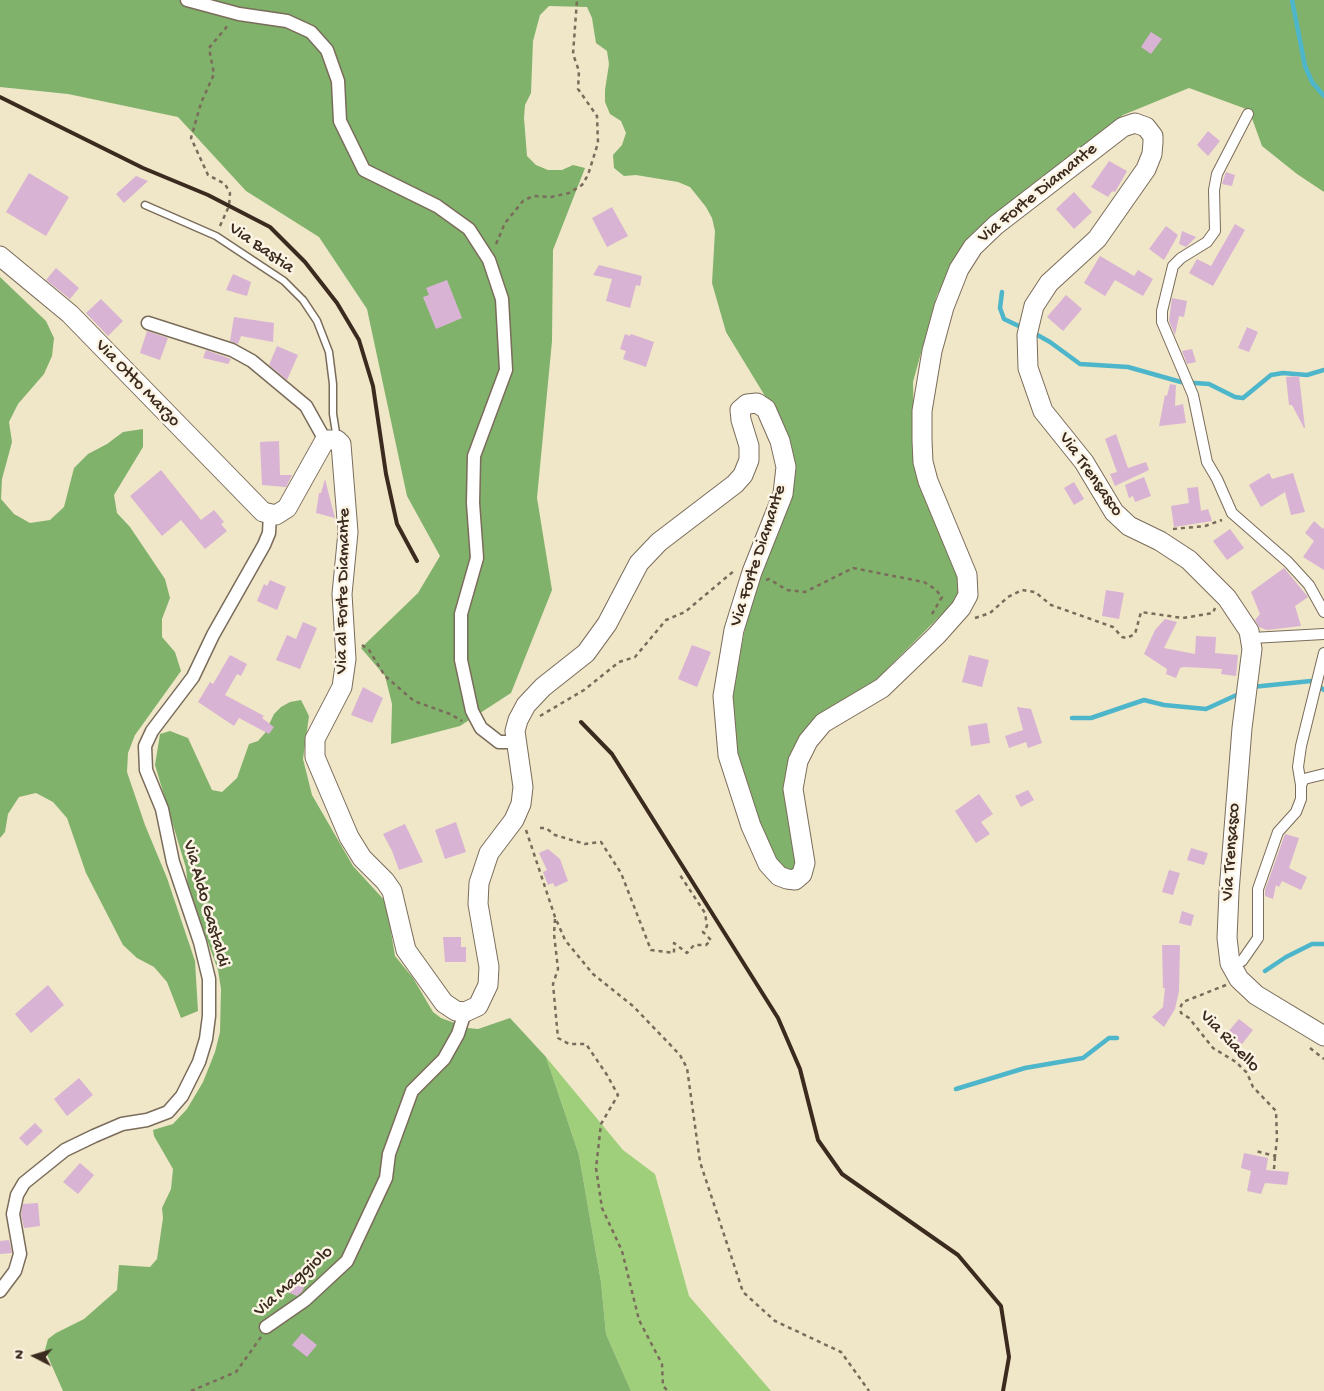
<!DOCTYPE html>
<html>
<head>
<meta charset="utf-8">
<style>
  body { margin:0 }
  #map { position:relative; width:1324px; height:1391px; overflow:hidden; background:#f0e6c8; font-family:"Gochi Hand",sans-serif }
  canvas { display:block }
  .north { position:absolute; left:10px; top:1331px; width:50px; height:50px; -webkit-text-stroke:4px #fcf5e5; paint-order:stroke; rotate:275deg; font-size:14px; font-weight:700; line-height:20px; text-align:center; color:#3b2a1e }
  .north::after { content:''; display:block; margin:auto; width:18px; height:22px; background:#3b2a1e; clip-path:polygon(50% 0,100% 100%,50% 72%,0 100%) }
</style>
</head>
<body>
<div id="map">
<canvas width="1324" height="1391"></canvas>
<div class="north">N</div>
</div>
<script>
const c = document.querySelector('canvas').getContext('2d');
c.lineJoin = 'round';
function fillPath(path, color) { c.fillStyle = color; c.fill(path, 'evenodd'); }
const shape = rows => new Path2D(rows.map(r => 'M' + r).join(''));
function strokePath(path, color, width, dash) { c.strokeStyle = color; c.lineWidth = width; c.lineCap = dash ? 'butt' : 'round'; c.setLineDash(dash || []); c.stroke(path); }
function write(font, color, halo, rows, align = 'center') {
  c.font = font + ' "Gochi Hand",sans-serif'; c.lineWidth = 5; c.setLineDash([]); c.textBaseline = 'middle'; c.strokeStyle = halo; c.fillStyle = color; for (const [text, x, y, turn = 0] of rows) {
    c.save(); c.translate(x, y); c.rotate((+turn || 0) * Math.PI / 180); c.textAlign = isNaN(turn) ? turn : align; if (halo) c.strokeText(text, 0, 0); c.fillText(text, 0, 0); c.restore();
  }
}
fillPath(shape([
  [546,1057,623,1150,655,1174,689,1296,771,1391,631,1391,606,1334,601,1282,579,1155]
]), '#a0cf7c');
fillPath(shape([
  [0,0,1324,0,1324,192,1297,174,1262,146,1249,110,1189,88,1123,115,971,235,937,295,913,382,915,466,958,578,958,598,859,697,807,727,797,862,791,873,781,866,768,843,739,771,732,694,753,589,792,456,765,396,726,332,712,283,715,231,712,218,706,207,690,187,678,182,636,175,624,176,614,168,613,155,622,145,626,133,621,121,610,114,605,102,605,90,609,64,607,51,596,43,592,18,587,7,549,6,540,15,533,41,531,93,525,105,524,118,527,156,536,165,548,170,562,170,573,165,585,168,553,250,552,341,537,498,552,590,511,693,460,726,391,744,392,704,385,676,361,648,418,593,440,556,407,496,367,309,319,237,246,191,178,117,68,94,0,87],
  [0,277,46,321,54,338,52,356,44,374,18,404,9,422,12,442,2,479,1,499,14,514,30,523,50,520,64,507,74,468,88,454,107,444,123,432,143,429,143,447,114,495,117,513,130,527,165,579,170,598,162,619,162,637,175,652,181,671,135,735,128,753,127,772,145,825,167,878,195,961,198,1011,181,1018,167,982,154,967,137,958,123,945,86,873,67,818,53,802,36,793,19,797,8,814,5,832,0,838],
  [301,700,309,716,303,759,312,795,353,866,386,902,395,956,413,978,433,1012,441,1018,468,1028,478,1029,510,1018,546,1057,579,1155,601,1282,606,1334,631,1391,63,1391,45,1350,48,1339,56,1333,84,1319,117,1290,119,1265,150,1267,157,1259,163,1218,162,1208,171,1189,173,1169,154,1136,153,1130,173,1124,187,1109,203,1082,215,1052,220,1032,221,989,218,970,188,888,186,868,155,765,160,734,170,731,188,738,212,790,222,792,237,778,249,744,258,741,265,733,274,714,281,707,290,702]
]), '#80b26c');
strokePath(shape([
  [1292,0,1305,66,1312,82,1324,96],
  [1002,292,1000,308,1004,319,1025,329],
  [1032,332,1050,342,1080,364,1128,367,1181,382,1209,384,1235,397,1243,398,1271,375,1283,373,1307,375,1324,370],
  [1252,687,1311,681,1324,690],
  [1072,718,1091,718,1144,700,1164,705,1206,709,1241,693],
  [1265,971,1286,957,1312,944,1324,944],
  [956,1089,1025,1068,1083,1058,1109,1038,1117,1038]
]), '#4db6ca', 4.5);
fillPath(shape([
  [1151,32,1162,39,1151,54,1141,47],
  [1208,131,1220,141,1208,156,1197,145],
  [1109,161,1127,171,1115,192,1112,191,1108,197,1091,187],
  [1226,172,1235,175,1232,186,1222,184],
  [29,173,69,197,46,236,6,212],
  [136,176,148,181,124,203,116,194],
  [1074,192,1092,212,1074,229,1056,209],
  [612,207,628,236,607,247,592,218],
  [1235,224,1245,230,1213,286,1189,273,1197,259,1211,266],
  [1166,226,1178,235,1164,260,1149,249],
  [1182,231,1196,237,1186,247,1179,244],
  [1100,256,1134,276,1138,270,1153,279,1143,296,1115,280,1105,296,1084,283],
  [599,265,642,276,640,286,636,285,630,308,606,301,612,279,593,275],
  [56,268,79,288,70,299,46,280],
  [233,274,251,282,247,296,226,290],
  [447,280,462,318,436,329,423,297,429,295,426,288],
  [1066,295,1082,309,1063,331,1047,317],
  [1172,298,1187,301,1184,317,1179,316,1175,335,1169,321],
  [101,299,123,321,108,336,86,313],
  [234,317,274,323,273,342,241,336,238,344,230,341],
  [1247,327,1258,332,1249,352,1238,348],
  [147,331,168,338,160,360,140,353],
  [625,334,630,336,631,334,654,342,646,367,623,359,626,351,620,349],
  [277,346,298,355,287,380,269,365],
  [1192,349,1196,362,1187,364,1182,351],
  [206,350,231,359,228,364,203,358],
  [1299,376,1305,428,1304,428,1292,405,1289,405,1286,377],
  [1170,384,1176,385,1175,406,1183,404,1186,423,1159,426,1165,395,1167,396],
  [1116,434,1128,468,1146,462,1149,470,1115,486,1110,474,1117,472,1105,439],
  [279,441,280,475,292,475,286,487,262,485,260,442],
  [161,470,201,520,214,510,224,522,221,524,227,531,205,549,181,520,162,536,130,496],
  [1269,473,1272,479,1293,473,1305,512,1291,515,1285,492,1261,507,1249,485],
  [1144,477,1151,496,1135,502,1133,496,1129,498,1125,485],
  [325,479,329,495,335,518,316,513,319,493,321,493],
  [1074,482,1084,499,1074,505,1064,488],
  [1198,487,1201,511,1208,509,1212,521,1174,527,1171,506,1189,503,1187,488],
  [1314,521,1323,529,1324,527,1324,570,1303,557,1314,541,1305,533],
  [1230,529,1244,548,1227,560,1213,541],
  [1284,568,1308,597,1295,606,1301,626,1267,630,1259,627,1255,620,1260,614,1251,592],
  [270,580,286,587,277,610,257,601,264,584,267,586],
  [1106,590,1124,593,1119,619,1102,616],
  [1165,619,1177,622,1164,648,1195,654,1196,636,1216,637,1215,653,1238,655,1236,676,1221,674,1222,669,1184,667,1180,668,1176,678,1166,674,1167,669,1144,654,1155,630],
  [303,622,317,628,300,669,276,660,287,635,296,639],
  [692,645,711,652,697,687,678,679],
  [230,655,247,664,241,676,237,674,225,695,264,716,262,718,274,727,269,734,239,718,234,726,198,702,210,682,213,684],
  [969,655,989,660,982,687,962,682],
  [363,687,383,698,372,723,351,715],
  [1017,707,1031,709,1042,743,1028,748,1026,742,1009,748,1005,736,1023,730],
  [987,723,990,743,971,746,968,726],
  [1028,790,1034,800,1021,807,1015,796],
  [979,794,993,814,981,822,990,834,976,843,955,811],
  [456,822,466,852,445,859,435,830],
  [405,824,423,862,399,870,392,851,383,834],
  [1285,834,1299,838,1289,868,1307,877,1301,890,1282,881,1279,887,1276,885,1273,899,1265,896,1265,890],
  [1191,848,1208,853,1204,865,1187,860],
  [548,849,560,859,568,881,555,887,553,883,548,885,543,872,547,870,539,853],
  [1169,870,1180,873,1173,895,1162,892],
  [1182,911,1194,915,1191,926,1179,923],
  [443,937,461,937,461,947,466,947,466,962,445,962],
  [1162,945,1180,945,1179,991,1175,1009,1164,1027,1152,1017,1163,1007,1165,988,1163,988],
  [48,985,64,1005,31,1033,15,1014],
  [1239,1019,1253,1030,1242,1044,1227,1033],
  [79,1078,93,1095,67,1116,54,1099],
  [35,1123,43,1131,27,1146,19,1138],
  [1244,1153,1268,1158,1266,1170,1289,1172,1287,1185,1265,1183,1261,1194,1247,1191,1251,1171,1241,1168],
  [80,1163,94,1175,78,1194,63,1182],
  [38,1203,40,1226,24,1228,21,1214,23,1204],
  [9,1240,12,1253,0,1254,0,1241],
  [290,1274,307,1281,302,1292,297,1296,283,1290],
  [302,1333,317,1345,307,1357,292,1345]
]), '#d9b3d3');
const service = shape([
  [145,205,216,236,284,281,303,300,317,321,329,352,333,384,333,414,337,439]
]);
const pedestrian = shape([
  [1248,114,1217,174,1214,190,1215,231,1207,242,1181,258,1173,266,1162,311,1162,322,1193,395,1207,462,1217,479,1232,513,1288,562,1309,585,1324,612],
  [1252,638,1324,634],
  [1301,785,1304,779,1324,774],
  [1242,961,1258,938,1258,889,1278,832,1296,812,1301,799,1301,785,1298,767,1301,746,1324,653]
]);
const minor = shape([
  [187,0,239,14,287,21,311,32,327,50,338,81,340,121,364,170,437,206,469,229,489,260,502,299,506,370,474,456,473,503,477,558,461,614,461,660,472,711,481,728,499,742,516,742],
  [148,323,232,350,252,361,306,406,325,440],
  [0,1291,15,1271,20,1254,13,1214,17,1195,24,1183,65,1150,94,1136,122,1124,147,1120,168,1112,182,1096,199,1062,206,1039,209,1016,209,979,200,942,173,862,162,809,146,770,145,746,152,731,193,677,213,635,264,545,269,533,270,514],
  [266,1327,305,1300,347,1261,386,1178,389,1154,412,1091,444,1059,458,1034,465,1012]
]);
const secondary = shape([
  [0,256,70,314,263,512,276,515,287,508,325,440,337,440,341,444,348,532,342,594,346,659,342,687,315,739,315,757,349,837,362,858,385,881,392,891,406,950,444,1003,456,1011,465,1012,478,1006,488,985,489,967,478,904,479,883,489,853,514,820,521,804,523,787,515,731,518,720,526,705,543,687,586,653,607,624,639,563,659,542,735,484,743,475,749,460,749,446,741,420,740,410,747,404,757,403,766,409,780,441,786,467,783,494,752,572,734,630,723,696,728,755,751,826,768,864,779,876,787,879,795,880,802,874,805,863,793,789,798,761,808,741,823,723,882,688,937,635,961,608,968,595,967,575,928,481,923,462,922,440,922,411,932,351,944,307,959,269,973,247,996,225,1123,127,1135,123,1146,127,1153,136,1153,142,1152,154,1146,169,1097,239,1049,283,1034,306,1027,335,1028,368,1043,411,1084,462,1114,512,1129,526,1160,541,1189,560,1227,598,1249,631,1252,649,1242,728,1229,892,1227,938,1230,963,1239,979,1256,995,1324,1036]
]);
strokePath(service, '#7a6c5a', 9);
strokePath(pedestrian, '#7a6c5a', 12);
strokePath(minor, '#7a6c5a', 15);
strokePath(secondary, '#7a6c5a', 21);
strokePath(shape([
  [220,226,229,206,230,193,225,184,208,175,191,138,201,103,214,74,209,48,229,24],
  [496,244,505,223,523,201,533,196,551,197,569,193,582,185,588,175,598,143,597,116,578,89,579,71,573,54,577,0],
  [1173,529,1205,526,1222,520],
  [766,580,769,579,787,590,805,592,853,568,924,582,935,589,942,597,932,614],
  [975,618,990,613,1008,597,1022,590,1035,592,1051,605,1113,627,1122,637,1127,638,1135,634,1141,612,1183,618,1213,613,1215,608],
  [362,645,369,650,385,676,414,701,450,714,462,721],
  [540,716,584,690,619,662,635,657,666,620,685,612,735,570],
  [540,828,546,828,555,835,585,844,601,842,621,873,651,950,674,953,674,943,687,953,694,945,706,945,711,940,703,932,707,926,705,913,680,875],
  [526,830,555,917,565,940,593,974,633,1006,680,1055,687,1068,700,1162,743,1292,775,1321,841,1352,869,1391],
  [555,919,554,934,558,969,553,984,558,1038,569,1044,586,1044,607,1075,618,1095,601,1124,596,1168,602,1208,622,1251,639,1320,662,1364,663,1386,668,1391],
  [1226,985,1183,1002,1180,1008,1181,1013,1189,1018,1213,1048,1236,1062,1247,1073,1253,1087,1276,1111,1277,1139,1275,1156,1256,1151],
  [1310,1048,1324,1059],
  [1274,1169,1275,1156],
  [191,1391,236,1372,261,1337]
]), '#7a6c5a', 2.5, [4, 4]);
strokePath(service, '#fff', 6);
strokePath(pedestrian, '#fff', 10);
strokePath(minor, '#fff', 12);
strokePath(secondary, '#fff', 19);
strokePath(shape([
  [0,97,143,168,208,195,270,227,305,262,337,303,359,340,373,386,386,474,397,524,417,561],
  [581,722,612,754,778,1018,800,1069,818,1140,842,1174,958,1255,1001,1306,1009,1357,1003,1391]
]), '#3b2a1e', 4);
write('18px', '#3b2a1e', '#fcf5e5', [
  ["Via Forte Diamante",1038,194,-39],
  ["Via Bastia",261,249,35],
  ["Via Otto Marzo",137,384,46],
  ["Via Trensasco",1090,475,55],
  ["Via Forte Diamante",759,556,-72],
  ["Via al Forte Diamante",344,591,-89],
  ["Via Trensasco",1232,852,-86],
  ["Via Aldo Gastaldi",205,904,74],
  ["Via Riaello",1229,1042,46],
  ["Via Maggiolo",294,1282,-41]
]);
</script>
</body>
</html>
